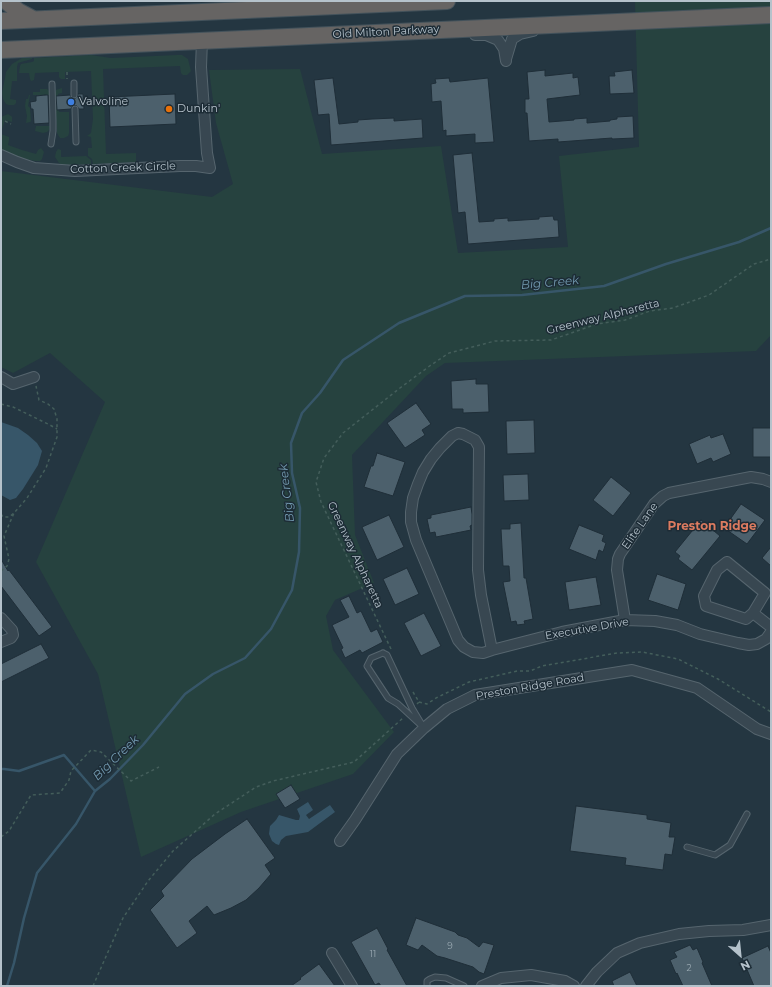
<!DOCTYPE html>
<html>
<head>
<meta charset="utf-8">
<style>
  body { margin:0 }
  #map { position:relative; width:772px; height:987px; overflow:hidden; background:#243641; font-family:Montserrat,sans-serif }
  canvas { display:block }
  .frame { position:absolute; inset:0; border:2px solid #b5c2cb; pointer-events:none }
  .north { position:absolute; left:720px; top:935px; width:40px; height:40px; -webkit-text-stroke:3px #1d2c36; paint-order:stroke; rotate:153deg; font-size:11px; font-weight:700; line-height:16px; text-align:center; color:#b5c2cb }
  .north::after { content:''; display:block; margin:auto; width:14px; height:18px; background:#b5c2cb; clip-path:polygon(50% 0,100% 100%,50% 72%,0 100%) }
</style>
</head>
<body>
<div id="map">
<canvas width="772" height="987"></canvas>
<div class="frame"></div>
<div class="north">N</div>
</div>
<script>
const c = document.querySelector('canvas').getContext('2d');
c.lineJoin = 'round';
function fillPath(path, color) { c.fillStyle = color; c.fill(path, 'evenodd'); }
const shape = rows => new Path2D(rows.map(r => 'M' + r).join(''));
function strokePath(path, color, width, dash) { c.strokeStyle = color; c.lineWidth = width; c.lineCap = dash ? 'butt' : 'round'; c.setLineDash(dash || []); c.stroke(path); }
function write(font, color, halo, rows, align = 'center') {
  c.font = font + ' Montserrat,sans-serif'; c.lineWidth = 3; c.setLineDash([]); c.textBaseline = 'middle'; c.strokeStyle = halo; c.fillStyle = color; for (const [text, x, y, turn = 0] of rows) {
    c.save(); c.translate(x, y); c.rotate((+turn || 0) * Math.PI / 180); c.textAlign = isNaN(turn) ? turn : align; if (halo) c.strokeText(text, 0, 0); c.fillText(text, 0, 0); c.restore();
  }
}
fillPath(shape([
  [635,1,771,1,771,335,756,351,445,363,426,376,352,455,355,535,374,583,335,600,326,616,333,650,394,732,353,774,241,812,141,857,98,674,36,562,105,402,50,353,13,373,1,367,1,171,212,197,233,184,216,123,209,70,300,69,322,154,441,146,458,253,568,247,559,156,639,147],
  [91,55,111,58,177,55,182,55,188,59,191,71,187,75,183,75,181,73,180,66,103,69,106,154,136,153,136,162,93,164,92,159,88,156,88,148,92,148,91,137,87,136,91,133,93,119,91,71,65,72,65,79,61,79,59,77,59,72,35,73,34,80,31,81,30,79,29,73,19,73,20,66,21,64,32,62,34,61,34,58],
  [22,58,32,58,32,59,21,62,18,63,17,67,17,81,12,81,10,99,16,100,16,103,14,105,9,105,6,104,3,99,2,93,5,78,6,72,12,64],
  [62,88,62,93,58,94,59,112,69,112,69,133,68,136,64,138,60,138,57,133,55,93,56,90],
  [40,89,47,89,49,91,50,95,33,95,33,92,40,92],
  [29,95,30,95,28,106,30,108,31,121,30,122,26,123,27,116,25,106,26,99,28,99],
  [8,114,11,116,12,117,12,122,5,120,1,132,1,117],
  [36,126,50,126,49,130,47,132,43,133,35,131],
  [1,134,9,137,9,140,8,145,22,150,36,154,38,150,41,148,44,152,42,159,40,161,35,161,21,158,1,151],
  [58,149,61,150,61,157,86,156,91,160,91,164,62,165,59,163,55,157,56,152]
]), '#26423f');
fillPath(shape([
  [1,422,18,428,28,435,37,443,42,451,38,465,23,489,16,498,10,500,1,495],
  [308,802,313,810,306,815,309,819,330,805,335,812,308,832,286,836,281,840,279,845,276,844,272,841,269,834,270,826,276,820,279,815,296,820,299,820,300,816,297,809]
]), '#375669');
strokePath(shape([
  [1,769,4,769,19,771,64,755,95,791],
  [7,986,14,963,24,918,37,873,76,824,95,791,110,779,143,745,185,694,213,674,245,658,271,629,292,590,299,552,300,508,292,473,291,443,302,413,320,393,343,360,399,323,465,296,522,295,604,286,666,264,739,242,771,228]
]), '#375669', 2.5);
const building = shape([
  [545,70,545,76,573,73,573,78,578,77,580,95,547,99,549,122,574,120,574,119,587,118,587,123,610,121,610,120,617,119,617,117,633,116,634,138,612,139,612,138,558,142,558,139,529,141,527,113,525,113,525,99,529,99,527,72,545,70],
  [632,70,634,93,610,94,609,76,615,76,614,72,632,70],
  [333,78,339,124,358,122,358,120,372,119,394,118,394,121,422,119,423,138,331,145,329,114,318,115,314,80,333,78],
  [449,78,450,82,488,78,494,142,475,143,475,134,446,136,446,130,443,131,441,101,432,102,431,84,436,83,435,79,449,78],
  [78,94,83,94,84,109,79,109,77,106,74,105,72,107,71,109,57,110,56,96,70,95,72,98,74,99,77,97,78,94],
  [175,94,176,124,110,127,109,97,175,94],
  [45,95,48,95,49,123,34,124,33,109,31,109,30,102,36,101,36,96,45,95],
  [472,153,479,222,494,221,494,219,508,218,508,221,539,219,539,217,553,216,554,220,558,220,559,237,468,244,465,212,458,213,453,155,472,153],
  [476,379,476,384,488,384,489,412,463,413,463,409,452,409,451,381,476,379],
  [416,403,431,424,422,430,425,435,405,448,387,423,416,403],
  [534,420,535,453,507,454,506,421,534,420],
  [753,428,771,428,771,457,753,457,753,428],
  [723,434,731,454,713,462,711,458,697,464,689,444,710,435,711,438,723,434],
  [377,453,405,462,393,496,364,487,371,466,373,466,377,453],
  [528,474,529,500,504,501,503,475,528,474],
  [611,477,631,493,613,516,593,500,611,477],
  [741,504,765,520,747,544,724,528,741,504],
  [471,507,472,514,472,525,470,526,471,530,436,537,435,532,430,533,427,519,431,518,431,515,471,507],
  [389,515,404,547,377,560,362,527,389,515],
  [701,520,720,536,692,570,678,559,680,556,675,552,701,520],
  [521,523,524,578,526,578,533,619,524,621,525,624,517,625,516,621,511,622,503,582,510,581,509,566,503,566,501,529,510,529,510,524,521,523],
  [579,525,604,535,602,541,606,543,603,552,599,550,596,560,569,549,579,525],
  [771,547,771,566,762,558,771,547],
  [1,559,8,571,9,570,52,627,39,636,1,586,1,559],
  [407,568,419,594,395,605,383,579,407,568],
  [657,574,686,584,678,610,648,600,657,574],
  [596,577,601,605,569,610,565,582,596,577],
  [349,596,357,613,361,611,371,632,377,629,383,642,362,653,360,650,345,658,341,649,343,648,332,625,349,617,340,600,349,596],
  [424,613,441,646,421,656,404,623,424,613],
  [41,644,49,658,1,682,1,664,41,644],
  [291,785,300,799,285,808,276,794,291,785],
  [576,806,647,815,647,819,671,823,669,837,675,837,672,855,665,854,663,870,625,865,626,858,570,851,576,806],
  [247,819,275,858,265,865,271,874,259,888,246,900,231,908,214,915,207,906,189,921,197,933,177,948,150,910,164,896,161,891,192,859,225,834,247,819],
  [416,918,455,932,458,935,467,938,479,947,483,942,494,945,484,974,479,972,473,967,445,958,437,956,422,945,418,950,406,945,416,918],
  [377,928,388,949,387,950,407,986,381,986,379,983,375,985,351,942,377,928],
  [690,945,693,950,697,948,703,962,702,963,712,986,683,986,677,973,676,974,670,960,677,957,674,952,690,945],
  [768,946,771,953,771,986,754,986,742,958,768,946],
  [319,964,335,986,291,986,301,979,300,978,319,964],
  [630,972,637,986,614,986,612,981,630,972]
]);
fillPath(building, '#4c606c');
strokePath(building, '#1f2e38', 1);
const service = shape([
  [74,83,74,95],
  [75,109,76,142],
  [51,144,53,131,53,120,52,84],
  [383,653,387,655,412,708,424,728,398,704,388,698,367,666,371,658,383,653],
  [687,847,715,855,730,845,747,814],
  [427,986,427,981,430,979,435,977,446,978,464,986]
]);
const minor = shape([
  [475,35,486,35,498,40,504,49,506,61],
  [506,59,512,39,520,34,533,31],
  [1,155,17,162,34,168,48,169,75,171,180,166,196,166,210,168,207,153,201,67,202,40],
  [1,377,13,384,34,377],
  [458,433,463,434,475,440,479,447,478,570,481,595,492,650,483,653,473,652,464,647,458,640,416,540,411,522,411,512,413,498,418,484,423,472,431,459,440,448,452,436,458,433],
  [727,562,765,593,753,613,746,619,706,606,704,596,717,570,727,562],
  [753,613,771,627],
  [1,618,12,630,13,635,11,638,1,642],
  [625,620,617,570,618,559,620,554,654,504,663,496,669,493,751,477,763,479,771,482],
  [492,650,562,632,625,620,655,621,677,625,700,634,738,643,749,645,757,644,766,639,771,632],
  [340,841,355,820,397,754,424,728,447,709,475,695,632,670,697,688,757,729,771,734],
  [332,953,352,986],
  [482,986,501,978,531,975,565,981,574,986],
  [586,986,597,972,617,953,640,943,679,934,709,931,743,930,771,925]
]);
const trunk = shape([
  [6,1,18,11,33,19],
  [1,21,447,1],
  [1,50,771,15]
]);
strokePath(service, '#56656e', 7);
strokePath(minor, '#56656e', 12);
strokePath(trunk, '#43525b', 18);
strokePath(shape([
  [67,72,67,79],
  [5,121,11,124],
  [1,404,13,407,50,425,57,429],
  [1,514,3,517,9,517,14,513,27,498,46,468,57,437,57,419,54,409,48,404,39,400,36,386],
  [1,571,7,566,9,559,4,536,14,513],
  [391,649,321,502,316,482,324,458,343,433,400,388,431,365,449,353,495,341,551,340,597,324,625,320,650,311,673,308,709,295,754,264,771,259],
  [413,692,419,702,417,704],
  [419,702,427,704,436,698,469,682,517,671,530,671,542,666,617,653,642,652,678,659,718,679,755,702,771,712],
  [1,837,9,831,31,795,60,793,69,780,71,771,91,750,101,752,131,781,159,767],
  [93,986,123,918,148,881,173,851,215,814,256,787,273,781,354,762,403,718]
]), '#445e5b', 1.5, [3, 3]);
strokePath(service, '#384751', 5);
strokePath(minor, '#384751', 10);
strokePath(trunk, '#666463', 16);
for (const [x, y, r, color] of [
  [71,102,4,"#3f7fe0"],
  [169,109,4,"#e8710a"]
]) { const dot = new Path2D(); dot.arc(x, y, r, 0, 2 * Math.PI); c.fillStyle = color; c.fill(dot); strokePath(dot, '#1d2c36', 1.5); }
write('9px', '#9baab3', null, [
  ["9",450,946],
  ["11",373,954],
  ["2",689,968]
]);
write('11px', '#b5c2cb', '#1d2c36', [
  ["Old Milton Parkway",386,32,-3],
  ["Cotton Creek Circle",123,168,-2],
  ["Greenway Alpharetta",603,317,-14],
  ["Elite Lane",640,526,-55],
  ["Greenway Alpharetta",355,555,65],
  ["Executive Drive",587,629,-10],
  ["Preston Ridge Road",530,687,-10]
]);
write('11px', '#b5c2cb', '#1d2c36', [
  ["Valvoline",79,102],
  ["Dunkin'",177,109]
], 'left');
write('italic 12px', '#739ab0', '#1d2c36', [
  ["Big Creek",550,283,-5],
  ["Big Creek",287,493,-97],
  ["Big Creek",116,758,-44]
]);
write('bold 12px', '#db7b60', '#1d2c36', [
  ["Preston Ridge",712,526]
]);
</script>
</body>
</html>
